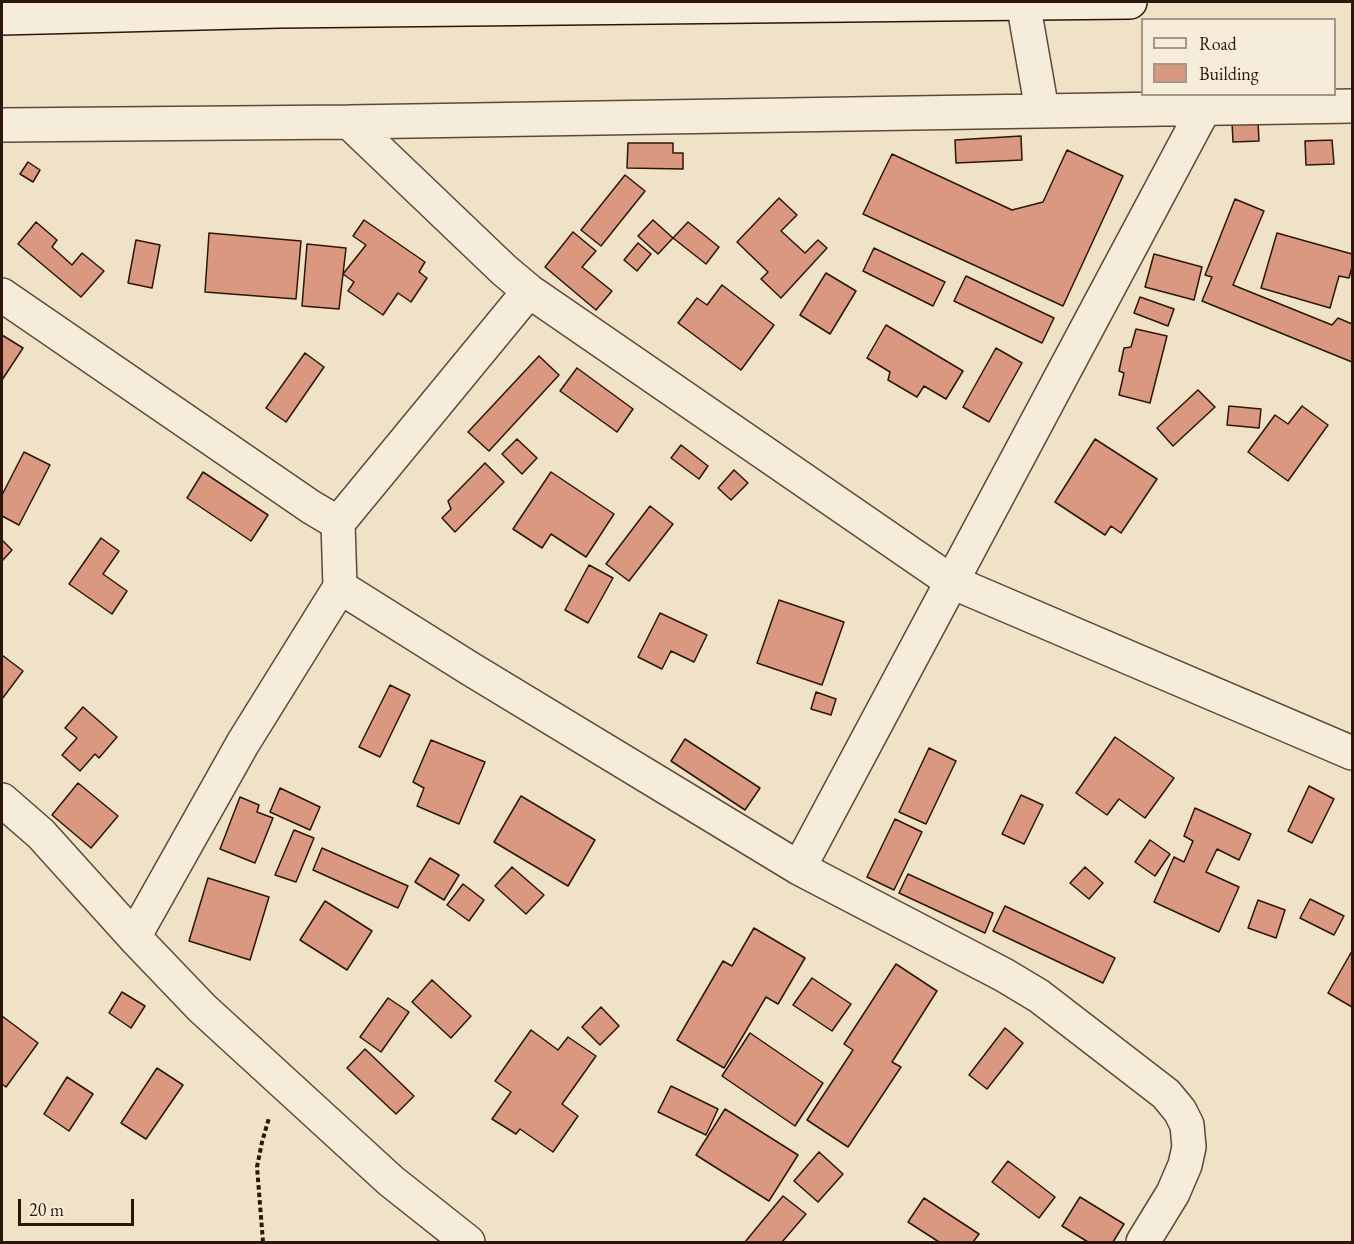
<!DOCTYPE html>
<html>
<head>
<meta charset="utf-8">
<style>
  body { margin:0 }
  #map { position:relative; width:1354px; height:1244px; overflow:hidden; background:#f0e2c6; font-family:"EB Garamond",serif }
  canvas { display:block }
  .frame { position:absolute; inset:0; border:3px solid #2c160c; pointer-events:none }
  .legend { position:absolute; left:1141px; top:18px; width:195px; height:78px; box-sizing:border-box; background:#f5ecda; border:2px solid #a59688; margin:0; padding:8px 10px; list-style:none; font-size:18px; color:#2c160c }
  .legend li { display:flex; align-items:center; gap:12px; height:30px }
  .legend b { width:30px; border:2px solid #a59688 }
  .scale { position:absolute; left:18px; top:1199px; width:116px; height:27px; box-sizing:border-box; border:3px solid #2c160c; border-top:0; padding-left:8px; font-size:18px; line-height:21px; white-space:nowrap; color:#2c160c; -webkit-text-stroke:4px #f5ecda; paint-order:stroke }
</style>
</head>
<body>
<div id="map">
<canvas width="1354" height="1244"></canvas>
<div class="frame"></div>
<ul class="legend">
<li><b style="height:8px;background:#f5ecda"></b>Road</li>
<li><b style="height:16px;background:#d9987f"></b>Building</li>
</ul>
<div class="scale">20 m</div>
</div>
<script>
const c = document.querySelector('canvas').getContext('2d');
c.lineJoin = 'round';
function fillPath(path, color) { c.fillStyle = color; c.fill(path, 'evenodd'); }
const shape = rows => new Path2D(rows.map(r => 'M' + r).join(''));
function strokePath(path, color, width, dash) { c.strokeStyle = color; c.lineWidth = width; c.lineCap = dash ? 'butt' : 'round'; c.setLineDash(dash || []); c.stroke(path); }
const building = shape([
  [1232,122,1258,122,1259,141,1233,142,1232,122],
  [1021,136,1022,160,956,163,955,140,1021,136],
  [1332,140,1334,164,1306,165,1305,141,1332,140],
  [628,143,673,143,673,153,683,153,683,169,627,168,628,143],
  [1067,150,1123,176,1063,306,863,214,892,154,1012,210,1043,202,1067,150],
  [28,162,40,170,33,182,20,174,28,162],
  [625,175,645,191,601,246,581,230,625,175],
  [779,198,797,215,781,231,805,253,818,240,827,248,781,298,761,279,768,272,737,242,779,198],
  [1235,199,1264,211,1233,285,1332,325,1338,318,1352,324,1352,362,1202,301,1212,277,1205,275,1235,199],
  [364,220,425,262,419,272,427,278,411,302,398,293,383,315,348,291,354,282,343,274,366,245,353,236,364,220],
  [653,220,673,238,658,254,638,236,653,220],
  [36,222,57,240,52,247,72,265,82,253,104,271,81,297,18,244,36,222],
  [688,222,719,247,706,264,673,238,688,222],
  [573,232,596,251,582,267,612,291,596,310,545,267,573,232],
  [209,233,301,241,296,299,205,292,209,233],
  [1277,233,1352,254,1352,267,1349,278,1339,276,1330,308,1261,288,1277,233],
  [136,240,160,245,152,288,128,283,136,240],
  [638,243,651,254,637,271,624,260,638,243],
  [307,244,346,248,339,309,302,306,307,244],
  [874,248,945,282,933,306,863,271,874,248],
  [1154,254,1202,267,1194,300,1145,287,1154,254],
  [826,273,856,291,830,334,800,315,826,273],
  [966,276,1054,318,1042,343,954,301,966,276],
  [722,285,774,325,741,370,678,323,697,298,707,305,722,285],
  [1140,297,1174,309,1168,326,1134,313,1140,297],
  [886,325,963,371,946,399,924,386,917,397,888,380,890,372,867,358,886,325],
  [1136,329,1167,336,1150,403,1119,395,1124,373,1119,371,1124,348,1131,347,1136,329],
  [2,335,23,348,2,380,2,335],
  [996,348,1022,363,989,422,963,407,996,348],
  [305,353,324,367,286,422,266,408,305,353],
  [539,356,559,375,489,451,468,432,539,356],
  [577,368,633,409,617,432,560,391,577,368],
  [1198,390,1215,407,1173,446,1157,428,1198,390],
  [1229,406,1261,409,1259,428,1227,425,1229,406],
  [1302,406,1328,425,1288,481,1248,452,1275,415,1288,424,1302,406],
  [517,439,537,458,522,474,502,454,517,439],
  [1095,439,1157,479,1121,533,1111,526,1105,535,1055,502,1095,439],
  [681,445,708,466,699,479,671,458,681,445],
  [24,452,50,465,19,525,2,516,2,495,24,452],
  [485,463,504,482,455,532,442,518,451,509,448,501,485,463],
  [734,470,748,483,731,500,718,488,734,470],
  [203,472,268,515,251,541,187,498,203,472],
  [551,472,614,514,586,557,551,534,542,548,513,529,551,472],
  [650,506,673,524,629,581,606,564,650,506],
  [101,538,119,551,103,574,127,591,112,614,69,584,101,538],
  [2,540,12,550,2,561,2,540],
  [589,565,613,578,588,623,565,610,589,565],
  [779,600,844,622,822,685,757,663,779,600],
  [660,613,707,635,694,662,671,651,662,669,638,657,660,613],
  [2,655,23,671,2,699,2,655],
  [390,685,410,695,380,757,359,747,390,685],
  [816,692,836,699,831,715,811,709,816,692],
  [83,707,117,737,99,758,95,754,80,771,62,755,77,738,65,728,83,707],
  [1115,737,1174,778,1145,818,1119,799,1107,815,1076,793,1115,737],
  [685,739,760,788,745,810,671,761,685,739],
  [431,740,485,762,459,824,417,806,424,788,413,782,431,740],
  [929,748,956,761,926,824,899,812,929,748],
  [78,783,118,816,91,848,52,815,78,783],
  [1309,786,1334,799,1312,843,1288,831,1309,786],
  [280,788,320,807,310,830,270,812,280,788],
  [1021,795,1043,805,1024,844,1002,834,1021,795],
  [521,796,595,840,568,886,494,842,521,796],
  [240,797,259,805,257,812,273,818,255,863,220,849,240,797],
  [1195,808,1251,834,1239,860,1217,849,1206,872,1239,887,1219,932,1154,902,1174,857,1184,862,1193,841,1184,836,1195,808],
  [895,819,922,832,894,890,867,877,895,819],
  [294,830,314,838,296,882,275,875,294,830],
  [1150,840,1170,854,1155,876,1135,862,1150,840],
  [322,848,408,886,398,908,313,870,322,848],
  [430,858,459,875,444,900,415,882,430,858],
  [512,867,544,895,526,914,495,886,512,867],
  [1085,867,1103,883,1089,899,1070,883,1085,867],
  [908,874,993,913,985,933,899,893,908,874],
  [208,878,269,897,250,960,189,941,208,878],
  [463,884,484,900,469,921,447,905,463,884],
  [1310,899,1344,916,1334,935,1300,918,1310,899],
  [1258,900,1285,910,1276,938,1248,928,1258,900],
  [325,901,372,931,347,970,300,940,325,901],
  [1005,906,1115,958,1103,983,993,931,1005,906],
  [754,928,805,958,778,1004,766,997,724,1068,677,1040,723,961,732,966,754,928],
  [1352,951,1352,1007,1328,993,1352,951],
  [896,964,937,991,892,1062,901,1067,848,1147,807,1120,853,1050,844,1044,896,964],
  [812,978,851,1004,832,1031,793,1005,812,978],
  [432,980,471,1016,451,1038,412,1002,432,980],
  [122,992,145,1006,131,1028,109,1013,122,992],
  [388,998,409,1012,381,1052,360,1037,388,998],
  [601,1007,619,1026,600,1045,582,1027,601,1007],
  [2,1016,38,1043,6,1087,2,1084,2,1016],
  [1005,1028,1023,1043,987,1089,969,1075,1005,1028],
  [531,1030,558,1050,568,1037,596,1056,562,1104,578,1116,553,1152,520,1129,516,1134,492,1119,511,1092,495,1081,531,1030],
  [750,1033,823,1083,795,1126,722,1076,750,1033],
  [365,1049,414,1096,396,1114,347,1068,365,1049],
  [157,1068,183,1085,146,1139,121,1123,157,1068],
  [67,1077,93,1094,69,1131,44,1114,67,1077],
  [671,1086,718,1109,706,1135,658,1112,671,1086],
  [725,1109,798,1155,769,1201,696,1155,725,1109],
  [819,1152,843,1174,818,1202,794,1181,819,1152],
  [1008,1161,1055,1197,1039,1218,992,1182,1008,1161],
  [783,1196,806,1214,782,1242,745,1242,783,1196],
  [1080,1197,1124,1224,1113,1242,1088,1242,1062,1226,1080,1197],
  [924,1198,979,1234,973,1242,939,1242,908,1222,924,1198]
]);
fillPath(building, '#d9987f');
strokePath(building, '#2c160c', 1.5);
const minor = shape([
  [1023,2,1042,110],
  [349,122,504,270,529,291,952,582,1352,753],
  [2,125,349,122,1352,106],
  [2,295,311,507,338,523,340,587],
  [338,523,529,291],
  [2,800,41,834,134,937,202,1008,391,1181,468,1242],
  [799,868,1205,107],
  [134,937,243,743,340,587,469,668,799,868,1004,975,1039,996,1166,1094,1180,1111,1187,1125,1189,1147,1185,1165,1173,1193,1143,1242]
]);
const secondary = shape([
  [2,18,279,11,1130,2]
]);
strokePath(minor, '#5d493a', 36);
strokePath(secondary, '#2c160c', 36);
strokePath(shape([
  [263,1242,257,1167,262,1142,269,1118]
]), '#2c160c', 4, [4.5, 3]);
strokePath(minor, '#f5ecda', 33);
strokePath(secondary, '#f5ecda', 33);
</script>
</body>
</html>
